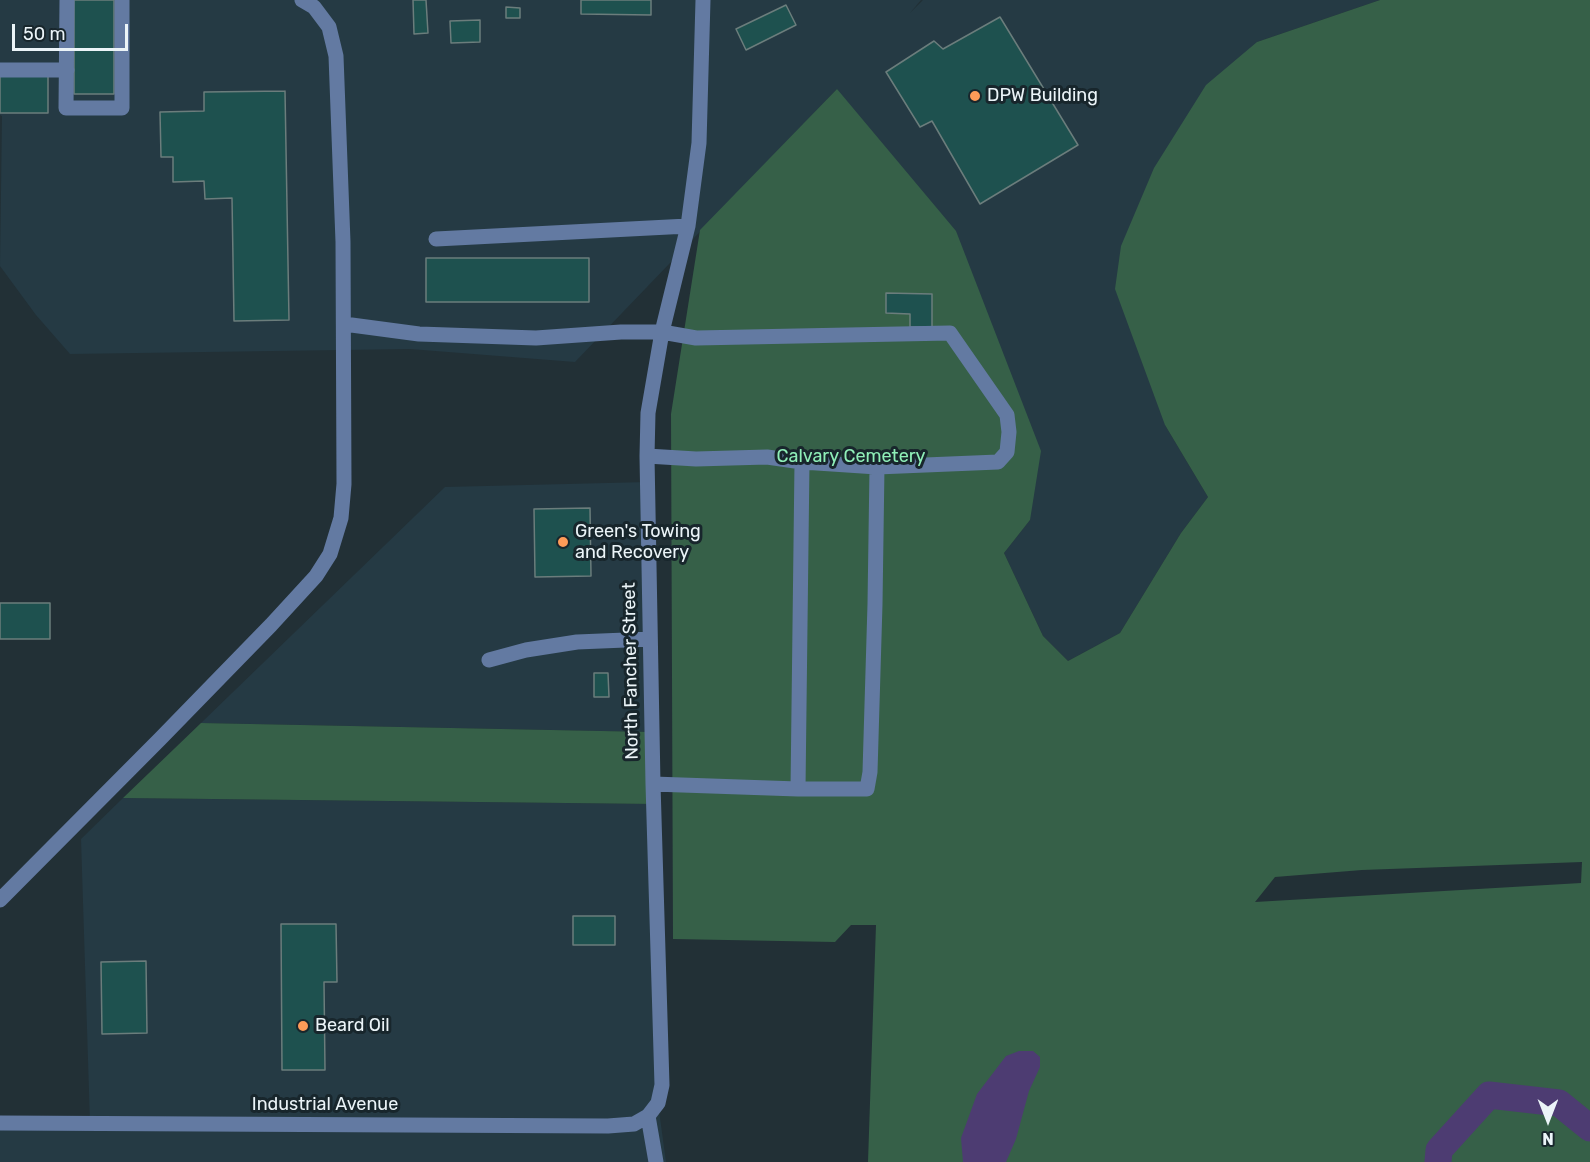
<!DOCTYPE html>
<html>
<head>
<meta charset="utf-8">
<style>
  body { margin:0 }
  #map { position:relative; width:1590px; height:1162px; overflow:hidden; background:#223036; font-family:Rubik,sans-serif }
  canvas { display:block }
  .north { position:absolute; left:1518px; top:1090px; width:60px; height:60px; -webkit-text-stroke:4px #18262c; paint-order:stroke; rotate:180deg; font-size:16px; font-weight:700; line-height:24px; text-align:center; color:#ebf4f8 }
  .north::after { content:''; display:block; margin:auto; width:21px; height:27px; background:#ebf4f8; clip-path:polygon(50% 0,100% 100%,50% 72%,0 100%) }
  .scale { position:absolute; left:12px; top:24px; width:116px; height:27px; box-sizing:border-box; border:3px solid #ebf4f8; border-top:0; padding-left:8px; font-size:18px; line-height:21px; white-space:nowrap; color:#ebf4f8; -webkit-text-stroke:4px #18262c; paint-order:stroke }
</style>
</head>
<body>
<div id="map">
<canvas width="1590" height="1162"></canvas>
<div class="north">N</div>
<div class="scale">50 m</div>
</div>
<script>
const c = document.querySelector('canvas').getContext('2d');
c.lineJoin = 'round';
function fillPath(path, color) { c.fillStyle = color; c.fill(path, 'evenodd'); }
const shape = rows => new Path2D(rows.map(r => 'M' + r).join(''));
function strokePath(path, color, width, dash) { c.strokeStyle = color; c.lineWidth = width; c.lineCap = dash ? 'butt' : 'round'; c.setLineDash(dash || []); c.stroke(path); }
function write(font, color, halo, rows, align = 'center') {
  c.font = font + ' Rubik,sans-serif'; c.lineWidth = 6; c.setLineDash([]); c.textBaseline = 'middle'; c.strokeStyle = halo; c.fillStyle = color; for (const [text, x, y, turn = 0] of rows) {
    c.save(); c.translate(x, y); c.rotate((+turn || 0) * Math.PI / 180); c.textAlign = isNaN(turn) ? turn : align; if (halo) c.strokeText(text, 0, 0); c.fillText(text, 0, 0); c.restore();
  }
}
fillPath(shape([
  [0,0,921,0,910,13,923,0,1380,0,1257,42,1165,425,1208,497,1181,533,1120,633,1068,661,1043,636,1004,553,1030,520,837,89,575,362,410,349,70,354,36,315,0,266,2,116,0,115],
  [648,482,652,732,201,723,445,487],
  [123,798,654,804,658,1103,666,1162,0,1162,0,1123,90,1123,81,839]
]), '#253a44');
fillPath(shape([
  [1380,0,1590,0,1590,1162,868,1162,876,925,851,925,835,942,673,939,671,414,700,230,837,89,956,231,1041,451,1030,520,1004,553,1043,636,1068,661,1120,633,1181,533,1208,497,1165,425,1115,289,1121,246,1154,168,1206,85,1257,42],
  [1582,862,1581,883,1255,902,1275,877,1362,870],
  [201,723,652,732,654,804,123,798]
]), '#366048');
fillPath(shape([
  [1019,1051,1033,1051,1040,1057,1040,1067,1029,1091,1016,1139,1006,1162,963,1162,961,1138,977,1094,1006,1056]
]), '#4d3c72');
strokePath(shape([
  [1438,1162,1439,1150,1489,1095,1559,1103,1590,1128]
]), '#4d3c72', 27);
const building = shape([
  [74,0,114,0,114,94,74,94,74,0],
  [413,0,426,0,428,33,414,34,413,0],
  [581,0,651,0,651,15,581,14,581,0],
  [786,5,796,25,746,50,736,29,786,5],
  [506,7,520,8,520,18,506,18,506,7],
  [1000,17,1078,145,980,204,932,121,920,127,886,72,934,41,943,49,1000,17],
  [480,20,480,42,451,43,450,21,480,20],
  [0,75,48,75,48,113,0,113,0,75],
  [285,91,289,320,234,321,232,198,205,199,204,181,173,182,173,157,161,157,160,112,204,111,204,92,285,91],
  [426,258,589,258,589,302,426,302,426,258],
  [886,293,932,294,932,327,910,327,910,314,886,313,886,293],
  [590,508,591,576,535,577,534,509,590,508],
  [0,603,50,603,50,639,0,639,0,603],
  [594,673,608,673,609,697,594,697,594,673],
  [573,916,615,916,615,945,573,945,573,916],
  [281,924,336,924,337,982,324,982,325,1070,282,1070,281,924],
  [146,961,147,1033,102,1034,101,962,146,961]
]);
fillPath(building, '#1e514f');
strokePath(building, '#6b7d7c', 1.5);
strokePath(shape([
  [67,0,66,108,122,108,122,0],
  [0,70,67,70],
  [436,239,688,226],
  [344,324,419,334,536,338,621,332,662,332,696,338,950,333,1007,415,1009,432,1007,452,998,462,877,467,802,462,767,457,696,459,647,456],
  [489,660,526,650,577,642,650,639],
  [653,784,798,789,867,789,870,772,875,604,877,467],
  [798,789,802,462],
  [0,900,160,739,271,625,316,576,330,554,341,518,344,484,343,242,336,56,329,27,314,7,302,0],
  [0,1123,608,1126,634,1124,648,1116],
  [656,1162,648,1116,658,1103,662,1085,653,784,647,456,648,413,662,332,688,226,699,143,703,0]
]), '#637aa2', 15);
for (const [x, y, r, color] of [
  [975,96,6,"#fe9b58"],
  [563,542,6,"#fe9b58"],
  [303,1026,6,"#fe9b58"]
]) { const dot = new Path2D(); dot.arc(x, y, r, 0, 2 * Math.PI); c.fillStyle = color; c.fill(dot); strokePath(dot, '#18262c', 2); }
write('18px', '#ebf4f8', '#18262c', [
  ["DPW Building",987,96],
  ["Green's Towing",575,532],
  ["and Recovery",575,553],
  ["Beard Oil",315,1026]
], 'left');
write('18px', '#8fefb8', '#18262c', [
  ["Calvary Cemetery",851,457]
]);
write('18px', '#ebf4f8', '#18262c', [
  ["North Fancher Street",631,671,-91],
  ["Industrial Avenue",325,1105]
]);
</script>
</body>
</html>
